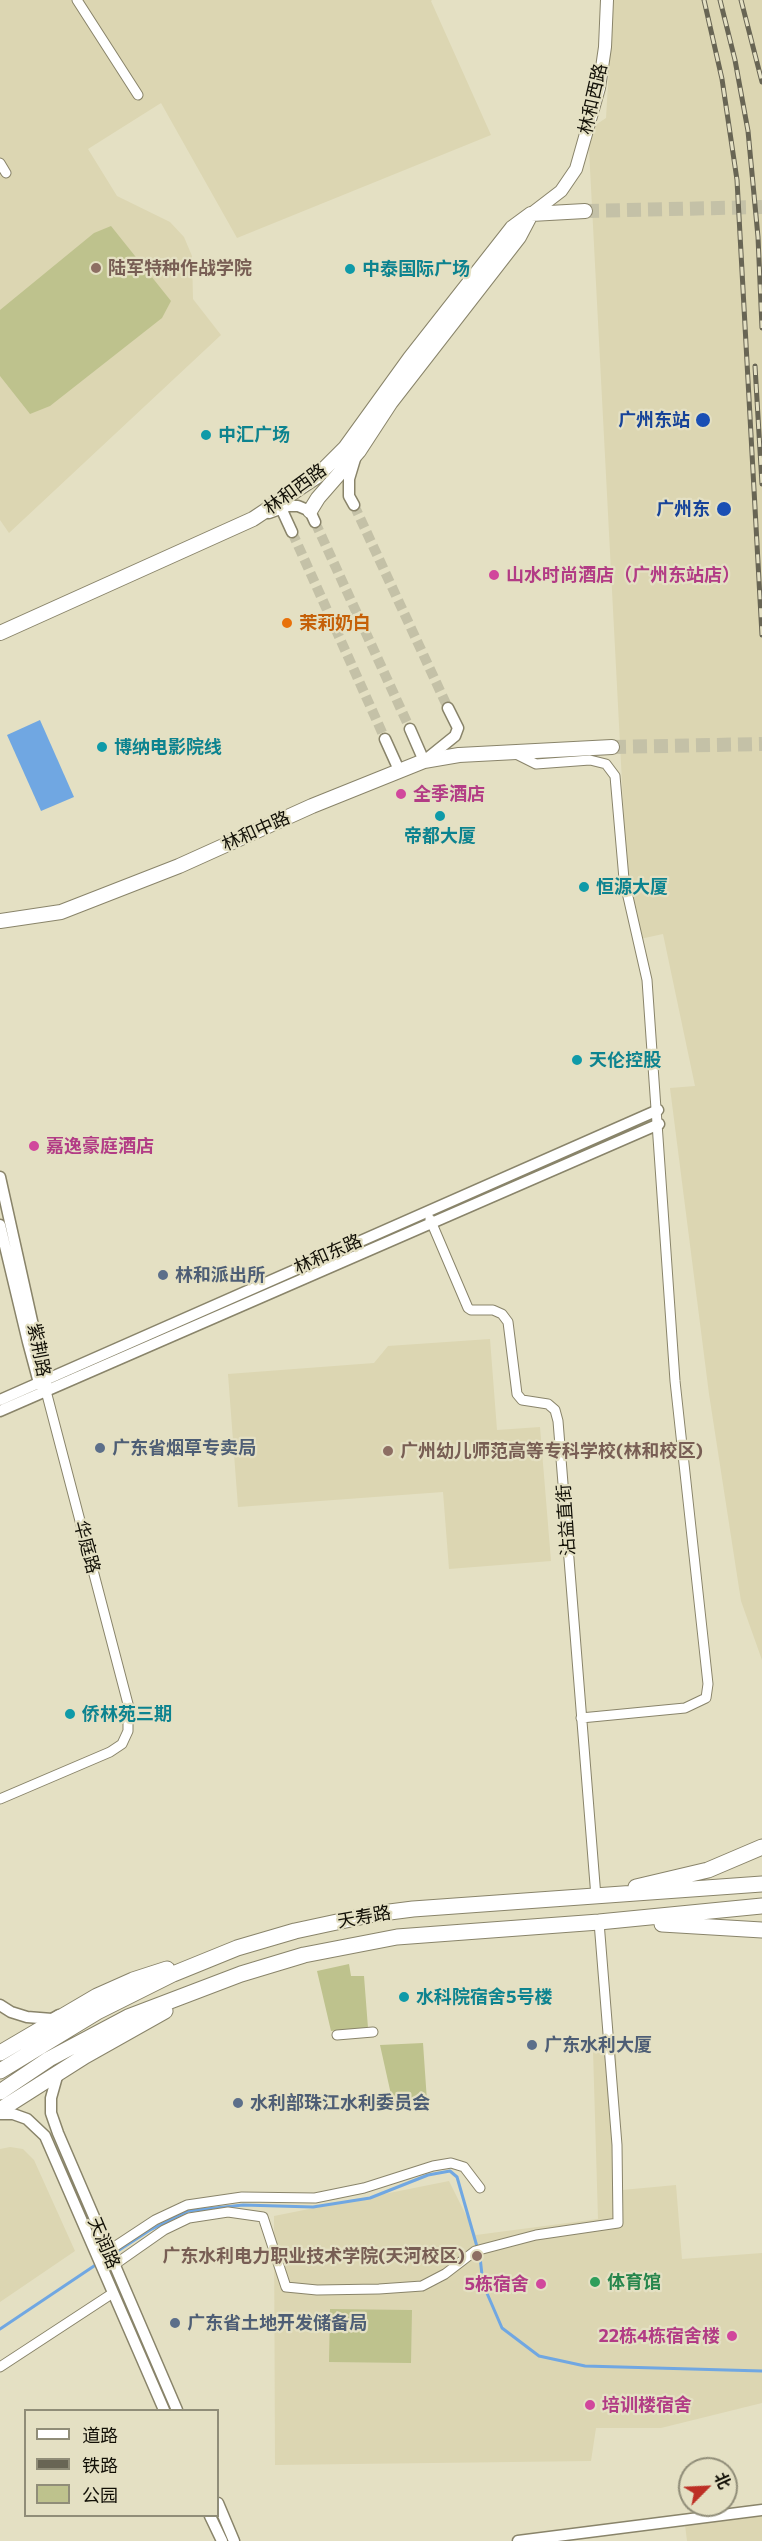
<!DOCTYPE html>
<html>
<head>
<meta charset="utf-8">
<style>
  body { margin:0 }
  #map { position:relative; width:762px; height:2541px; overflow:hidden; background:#e4e0c3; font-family:Commissioner,"Noto Sans SC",sans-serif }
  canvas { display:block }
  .legend { position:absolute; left:24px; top:2409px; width:195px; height:108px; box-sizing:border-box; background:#e4e0c3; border:2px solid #908d78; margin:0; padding:8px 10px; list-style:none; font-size:18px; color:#121007 }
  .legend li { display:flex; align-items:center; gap:12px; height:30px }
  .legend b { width:30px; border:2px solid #908d78 }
  .north { position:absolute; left:678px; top:2457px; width:60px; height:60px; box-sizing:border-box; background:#e4e0c3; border:2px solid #908d78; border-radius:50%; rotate:66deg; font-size:16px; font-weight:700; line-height:24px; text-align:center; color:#121007 }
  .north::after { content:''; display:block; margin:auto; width:21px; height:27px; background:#bd2f25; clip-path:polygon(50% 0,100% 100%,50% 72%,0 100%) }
</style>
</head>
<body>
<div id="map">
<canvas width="762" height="2541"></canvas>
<ul class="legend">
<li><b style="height:8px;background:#fff"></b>道路</li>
<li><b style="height:8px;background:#686554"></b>铁路</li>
<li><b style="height:16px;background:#bec28d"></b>公园</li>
</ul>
<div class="north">北</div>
</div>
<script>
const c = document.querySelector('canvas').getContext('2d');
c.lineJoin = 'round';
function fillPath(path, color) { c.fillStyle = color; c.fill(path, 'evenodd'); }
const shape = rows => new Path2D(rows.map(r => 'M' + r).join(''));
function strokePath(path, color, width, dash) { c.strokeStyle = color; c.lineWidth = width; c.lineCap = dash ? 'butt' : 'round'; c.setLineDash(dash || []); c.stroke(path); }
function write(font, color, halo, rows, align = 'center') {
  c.font = font + ' Commissioner,"Noto Sans SC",sans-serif'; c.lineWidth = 4.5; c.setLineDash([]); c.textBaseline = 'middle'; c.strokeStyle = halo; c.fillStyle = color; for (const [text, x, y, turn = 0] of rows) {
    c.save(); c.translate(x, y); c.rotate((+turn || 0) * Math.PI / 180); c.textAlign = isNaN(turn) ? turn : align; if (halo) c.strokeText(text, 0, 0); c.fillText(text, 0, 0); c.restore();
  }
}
fillPath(shape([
  [0,0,432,0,431,1,491,135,237,238,161,103,88,149,117,196,170,222,184,237,192,256,193,299,221,335,9,533,0,520],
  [613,0,762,0,762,1660,741,1601,709,1394,670,1088,695,1086,663,934,640,939,626,859,588,130,606,118],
  [490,1339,497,1430,540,1427,551,1561,449,1569,443,1492,238,1507,228,1374,374,1363,388,1346],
  [593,2050,616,2051,622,2190,676,2185,682,2259,762,2253,762,2403,661,2428,596,2428,591,2461,275,2465,274,2216,449,2181,476,2235,598,2219],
  [10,2147,23,2149,34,2160,75,2251,0,2302,0,2149],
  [762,2516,762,2541,687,2541,685,2525]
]), '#dcd6b2');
fillPath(shape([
  [111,226,171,301,162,318,50,406,30,414,0,376,0,310,94,233],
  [349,1964,351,1976,364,1976,368,2028,331,2031,317,1971],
  [423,2043,427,2101,394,2108,380,2045],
  [330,2309,412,2310,411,2363,329,2362]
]), '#bec28d');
fillPath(shape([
  [40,720,74,797,41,811,7,735]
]), '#70a7e2');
strokePath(shape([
  [113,2254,150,2230,188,2211,243,2205,313,2207,370,2198,428,2175,450,2171,457,2177,480,2257,483,2284,502,2328,539,2356,585,2366,762,2371],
  [0,2329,97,2264]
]), '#70a7e2', 3);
strokePath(shape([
  [354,505,448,708],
  [315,522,410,729],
  [292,532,385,739]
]), '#c4c1a7', 10, [10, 5]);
strokePath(shape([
  [585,211,762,207],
  [612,747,762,744]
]), '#c4c1a7', 14, [14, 7]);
const minor = shape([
  [77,0,138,95],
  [0,163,6,173],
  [514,753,536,764,590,760,606,764,615,776,624,879,647,980,675,1381,708,1684,706,1698,685,1708,581,1718],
  [430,1219,468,1308,471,1310,493,1310,502,1314,508,1322,517,1394,522,1400,548,1404,555,1410,558,1421,596,1897],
  [0,1799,110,1752,122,1744,128,1731,128,1704,46,1391],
  [337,2035,373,2032],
  [108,2251,155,2220,187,2205,242,2197,315,2198,364,2188,433,2166,451,2163,464,2167,480,2188],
  [114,2265,164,2230,189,2218,228,2212,263,2217,286,2287,317,2290,379,2289,422,2286,445,2274,475,2251,536,2235,618,2223,617,2145,599,1922],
  [0,2367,113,2293]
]);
const tertiary = shape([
  [354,505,349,496,349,479,355,459],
  [281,508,292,532],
  [269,513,288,506,298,506,310,511,315,522],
  [410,729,424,761,455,736,458,728,448,708],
  [385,739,399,770],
  [0,1177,46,1384],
  [0,1225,28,1342,39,1383,43,1388],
  [0,1400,658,1110],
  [0,1411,659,1124],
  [0,2005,11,2012,27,2017,52,2019,59,2015],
  [58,2073,51,2098,51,2113,58,2133,177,2410],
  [0,2114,13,2114,27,2119,45,2136,164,2410],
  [218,2503,234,2541],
  [210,2516,222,2541],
  [518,2541,762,2510]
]);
const secondary = shape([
  [531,214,561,191,576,169,599,88,605,47,607,0]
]);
const primary = shape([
  [531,214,585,211],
  [310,511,318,498,359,451,391,402,519,237,529,218],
  [0,633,253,519,316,477,345,448,410,358,512,228,531,214],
  [0,921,61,912,179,866,312,806,424,761,459,755,612,747]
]);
const trunk = shape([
  [636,1887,708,1870,762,1847],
  [662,1924,762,1930],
  [0,2053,97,1996,133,1980,167,1969],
  [0,2071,97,2012,173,1974,237,1948,295,1931,374,1914,413,1909,762,1884],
  [0,2092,49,2059,128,2017,241,1974,304,1955,397,1937,599,1922,762,1906],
  [0,2110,85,2056,165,2011]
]);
strokePath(minor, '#89846a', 11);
strokePath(tertiary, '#89846a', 13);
strokePath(secondary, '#89846a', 14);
strokePath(primary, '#89846a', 16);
strokePath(trunk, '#89846a', 17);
strokePath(minor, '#fff', 9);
strokePath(tertiary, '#fff', 10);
strokePath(secondary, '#fff', 12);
strokePath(primary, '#fff', 14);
strokePath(trunk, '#fff', 15);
const rail = shape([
  [704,0,722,79,737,180,762,635],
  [720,0,735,60,748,131,758,237,762,328],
  [741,0,762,82],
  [755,366,762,484]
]);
strokePath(rail, '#686554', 5);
strokePath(rail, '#e4e0c3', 3, [9]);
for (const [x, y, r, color] of [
  [96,268,6,"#8d6e63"],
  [350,269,6,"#0f9aa8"],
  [703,420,8,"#1a4fb4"],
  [206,435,6,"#0f9aa8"],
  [724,509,8,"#1a4fb4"],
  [494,575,6,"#d1479c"],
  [287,623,6,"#e8710a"],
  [102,747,6,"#0f9aa8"],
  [401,794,6,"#d1479c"],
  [440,816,6,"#0f9aa8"],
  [584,887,6,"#0f9aa8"],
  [577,1060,6,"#0f9aa8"],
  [34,1146,6,"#d1479c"],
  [163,1275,6,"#5c6f8a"],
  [100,1448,6,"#5c6f8a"],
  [388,1451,6,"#8d6e63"],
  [70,1714,6,"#0f9aa8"],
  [404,1997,6,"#0f9aa8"],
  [532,2045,6,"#5c6f8a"],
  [238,2103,6,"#5c6f8a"],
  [477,2256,6,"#8d6e63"],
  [595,2282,6,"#2e9e5b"],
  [541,2284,6,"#d1479c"],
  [175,2323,6,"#5c6f8a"],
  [732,2336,6,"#d1479c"],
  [590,2405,6,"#d1479c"]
]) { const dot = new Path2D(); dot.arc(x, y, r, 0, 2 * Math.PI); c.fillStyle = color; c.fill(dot); strokePath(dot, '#e4e0c3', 2); }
write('18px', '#121007', '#e4e0c3', [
  ["林和西路",593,99,-77],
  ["林和西路",295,489,-36],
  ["林和中路",256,831,-24],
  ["林和东路",328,1254,-24],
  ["紫荆路",39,1350,79],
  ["沾益直街",566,1520,-94],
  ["华庭路",87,1547,75],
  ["天寿路",364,1917,-10],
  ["天润路",104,2243,67]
]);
write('bold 18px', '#785e54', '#e4e0c3', [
  ["陆军特种作战学院",108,268],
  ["广州幼儿师范高等专科学校(林和校区)",400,1451],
  ["广东水利电力职业技术学院(天河校区)",465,2256,"right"]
], 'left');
write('bold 18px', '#0d838f', '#e4e0c3', [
  ["中泰国际广场",362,269],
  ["中汇广场",218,435],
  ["博纳电影院线",114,747],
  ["帝都大厦",440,836,"center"],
  ["恒源大厦",596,887],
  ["天伦控股",589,1060],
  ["侨林苑三期",82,1714],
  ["水科院宿舍5号楼",416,1997]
], 'left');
write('bold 18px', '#164399', '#e4e0c3', [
  ["广州东站",690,420],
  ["广州东",710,509]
], 'right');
write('bold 18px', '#b23c85', '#e4e0c3', [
  ["山水时尚酒店（广州东站店）",506,575],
  ["全季酒店",413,794],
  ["嘉逸豪庭酒店",46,1146],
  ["5栋宿舍",529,2284,"right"],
  ["22栋4栋宿舍楼",720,2336,"right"],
  ["培训楼宿舍",602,2405]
], 'left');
write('bold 18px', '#c56008', '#e4e0c3', [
  ["茉莉奶白",299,623]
], 'left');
write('bold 18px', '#4e5e75', '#e4e0c3', [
  ["林和派出所",175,1275],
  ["广东省烟草专卖局",112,1448],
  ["广东水利大厦",544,2045],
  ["水利部珠江水利委员会",250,2103],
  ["广东省土地开发储备局",187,2323]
], 'left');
write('bold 18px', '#27864d', '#e4e0c3', [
  ["体育馆",607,2282]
], 'left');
</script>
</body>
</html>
